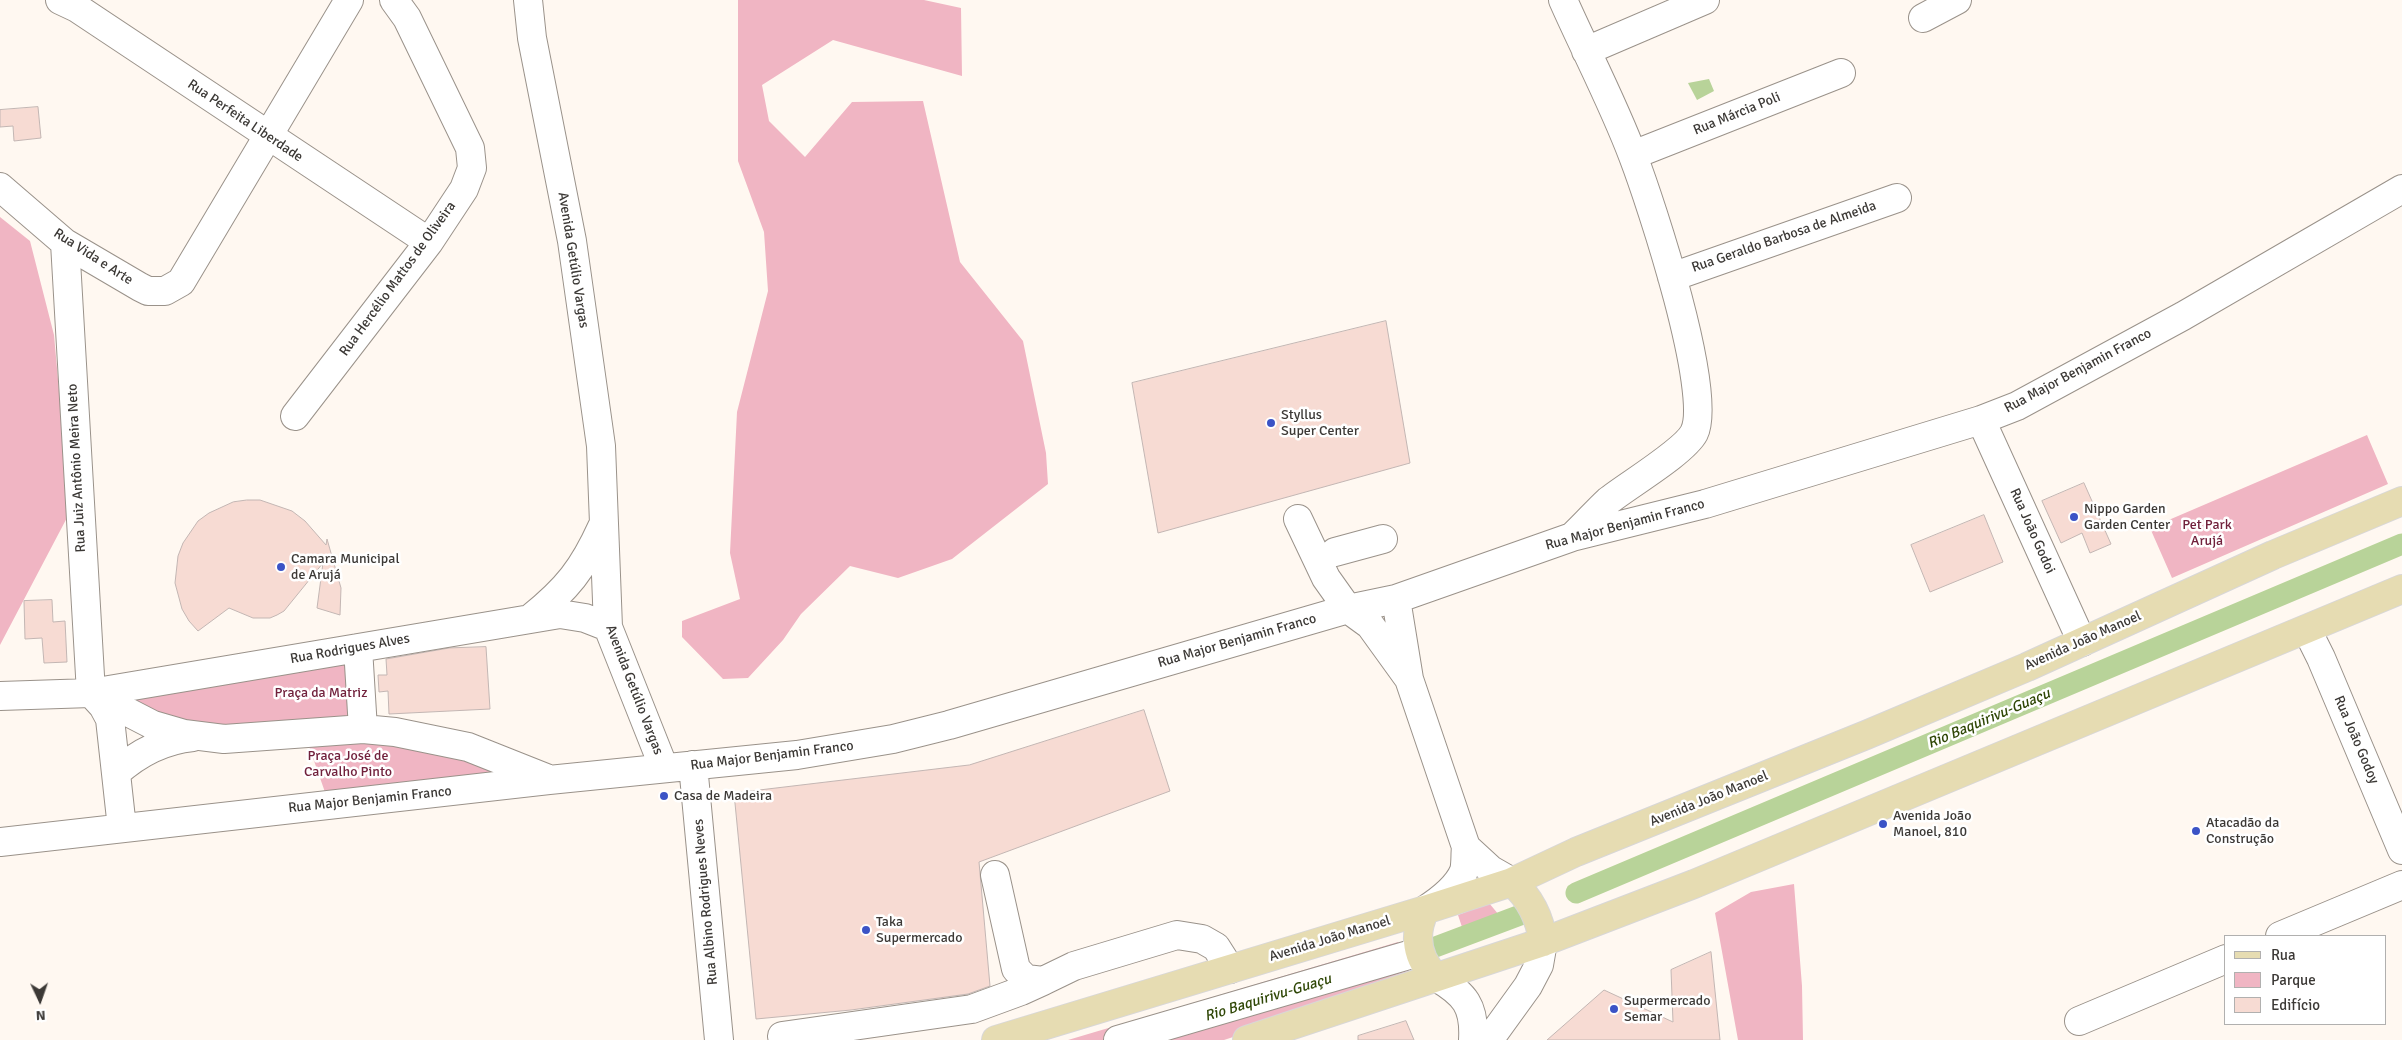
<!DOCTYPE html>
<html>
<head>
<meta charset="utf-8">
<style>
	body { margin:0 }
	#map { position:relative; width:2402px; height:1040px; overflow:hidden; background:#fff8f1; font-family:Signika,sans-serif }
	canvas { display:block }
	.legend { position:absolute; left:2224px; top:935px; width:162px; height:90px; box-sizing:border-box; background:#fff; border:1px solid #b1b0af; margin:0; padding:6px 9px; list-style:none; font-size:15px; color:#3c3936 }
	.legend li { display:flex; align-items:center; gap:10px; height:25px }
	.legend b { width:25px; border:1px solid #b1b0af }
	.north { position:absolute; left:15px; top:975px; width:50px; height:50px; -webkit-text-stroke:4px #fff; paint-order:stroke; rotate:177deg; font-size:14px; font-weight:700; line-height:20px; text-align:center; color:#3c3936 }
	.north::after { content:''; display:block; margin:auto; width:18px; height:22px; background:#3c3936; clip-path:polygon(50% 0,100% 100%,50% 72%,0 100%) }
</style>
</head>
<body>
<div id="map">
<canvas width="2402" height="1040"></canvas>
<ul class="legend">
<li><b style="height:6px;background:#e6dcb2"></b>Rua</li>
<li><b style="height:14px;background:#f0b5c3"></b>Parque</li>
<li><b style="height:14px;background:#f7dbd3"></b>Edifício</li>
</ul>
<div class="north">N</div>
</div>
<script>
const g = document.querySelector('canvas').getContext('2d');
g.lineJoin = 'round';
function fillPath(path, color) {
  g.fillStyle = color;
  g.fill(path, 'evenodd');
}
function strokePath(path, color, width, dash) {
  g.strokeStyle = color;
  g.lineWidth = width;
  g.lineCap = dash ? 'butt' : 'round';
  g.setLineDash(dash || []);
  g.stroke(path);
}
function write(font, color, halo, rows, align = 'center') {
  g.font = font + ' Signika,sans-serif';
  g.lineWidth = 5;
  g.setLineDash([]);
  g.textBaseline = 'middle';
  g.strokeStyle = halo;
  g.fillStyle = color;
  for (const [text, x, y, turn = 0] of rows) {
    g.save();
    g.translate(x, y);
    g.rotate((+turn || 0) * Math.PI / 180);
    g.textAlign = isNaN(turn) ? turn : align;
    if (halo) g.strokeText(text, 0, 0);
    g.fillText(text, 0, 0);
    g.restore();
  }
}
const green = new Path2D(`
	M738,0h186l37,8 1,68 -129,-36 -71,45 7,36 36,36 47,-55 71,-1 37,161 63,79 23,112 2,31 -96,75 -54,19 -48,-12 -49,48 -18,26 -35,38 -25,1 -41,-42v-16l58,-22 -10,-46 7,-141 31,-121 -4,-59 -26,-71z
	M0,217l30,24 24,94 16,177 -70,133z
	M2367,435l21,49 -216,94 -22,-50z
	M354,658l3,63 -135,10 -39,-5 -70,-30z
	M403,737l112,38 -189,20 -20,-57z
	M1794,884l8,102 1,54h-65l-23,-127 36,-21z
	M1489,903l10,12 -2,15 -31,9 -8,-24z
	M1398,942l12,18 -2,19 -184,61h-156z`);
const water = new Path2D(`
	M1709,79l5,12 -17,9 -9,-17z`);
const canal = new Path2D(`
	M1576,893l826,-349
	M1430,949l93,-35`);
const building = new Path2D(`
	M38,107l3,31 -27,3 -1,-15 -13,1v-17z
	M1386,321l24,142 -252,70 -26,-150z
	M2084,483l27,61 -21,9 -8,-20 -21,10 -19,-42z
	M247,500h13l32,11 13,10 21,24 1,-6 14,49 -1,27 -23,-7 6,-45 -39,48 -7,4 -7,3h-17l-24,-10 -31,23 -9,-10 -7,-12 -7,-26 3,-27 5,-13 15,-22 11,-8 24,-11z
	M1984,515l19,47 -73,30 -19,-47z
	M52,600l1,22 12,-1 2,41 -23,1 -2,-25 -17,1 -1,-38z
	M486,647l4,62 -101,5 -1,-23 -9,1 -1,-17h9l-1,-16 63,-11z
	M1144,710l26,81 -191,71 11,124 -22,8 -117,16 -95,9 -22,-226 235,-28z
	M1711,952l9,88h-173l57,-50 69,32 -2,-52z
	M1406,1021l8,19h-56v-4z`);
const minor = new Path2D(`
	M60,0l17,8 352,234
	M528,0l4,38 40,203 29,205 7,181 56,141
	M1563,0c23,52 50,103 70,156 18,47 81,238 61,277 -10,19 -66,52 -86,68 -12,11 -23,24 -35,35
	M1923,18l34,-18
	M1586,51l119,-51
	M1633,155l208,-82
	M0,187l65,56 75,44 8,4h17l16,-9 168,-282
	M65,243l26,450
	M1672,277l225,-79
	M295,416l134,-174 35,-53 8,-21 -2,-20 -63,-130 -13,-18
	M1981,420l101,222
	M1298,519l28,59 22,31 22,16 39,54 -13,-80
	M1335,552l48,-13
	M531,618c36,-29 52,-49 71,-91
	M2307,630l14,28 81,192
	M358,648l5,81
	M1409,679l57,168c-1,7 0,17 -2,24 -7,17 -25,30 -39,39
	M91,693l62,32 31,9 40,5 139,-10 32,3 73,15 78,31
	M92,694l11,12 7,13 12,109
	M0,696l91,-3 469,-79 25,4 23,9
	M693,765l26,275
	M116,773c22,-20 47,-33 77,-36
	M0,842l549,-62 248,-25 96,-16 56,-14 399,-116 48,-10 176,-62 133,-33 276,-84 36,-14 166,-90 219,-127
	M1466,847l25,23 21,12
	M995,875l21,94 10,10 17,2 31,-15 103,-31 25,4 14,8 14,22
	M2280,936l122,-51
	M1436,977c29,17 39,29 37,63
	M2079,1021l147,-62
	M782,1036l190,-27 49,-18 22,-10
	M1118,1040l301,-88
	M1489,1040l39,-54 11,-21 4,-23`);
const major = new Path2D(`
	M1512,882c18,16 28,35 31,60
	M1425,910c-12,25 -9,48 11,67
	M996,1040l429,-130 87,-28 64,-30 290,-117 161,-68 246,-112 129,-54
	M1247,1040l296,-98 151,-58 708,-295`);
const markers = [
	[1271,423,5,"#3b53c6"],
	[2074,517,5,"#3b53c6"],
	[281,567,5,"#3b53c6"],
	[664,796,5,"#3b53c6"],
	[1883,824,5,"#3b53c6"],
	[2196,831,5,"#3b53c6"],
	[866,930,5,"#3b53c6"],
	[1614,1009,5,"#3b53c6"]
];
const streetNames = [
	["Rua Márcia Poli",1737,114,-22],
	["Rua Perfeita Liberdade",245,121,34],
	["Rua Geraldo Barbosa de Almeida",1784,237,-19],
	["Rua Vida e Arte",93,257,33],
	["Avenida Getúlio Vargas",573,260,81],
	["Rua Hercélio Mattos de Oliveira",398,279,-54],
	["Rua Major Benjamin Franco",2078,371,-28],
	["Rua Juiz Antônio Meira Neto",77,468,-93],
	["Rua Major Benjamin Franco",1625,525,-15],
	["Rua João Godoi",2032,531,66],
	["Rua Major Benjamin Franco",1237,641,-16],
	["Avenida João Manoel",2083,641,-24],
	["Rua Rodrigues Alves",350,649,-10],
	["Avenida Getúlio Vargas",634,690,69],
	["Rua João Godoy",2356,740,67],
	["Rua Major Benjamin Franco",772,756,-7],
	["Avenida João Manoel",1709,799,-22],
	["Rua Major Benjamin Franco",370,800,-6],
	["Rua Albino Rodrigues Neves",706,902,-95],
	["Avenida João Manoel",1330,939,-17]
];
const poiNames = [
	["Styllus",1281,415],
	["Super Center",1281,431],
	["Nippo Garden",2084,509],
	["Garden Center",2084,525],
	["Camara Municipal",291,559],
	["de Arujá",291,575],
	["Casa de Madeira",674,796],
	["Avenida João",1893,816],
	["Manoel, 810",1893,832],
	["Atacadão da",2206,823],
	["Construção",2206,839],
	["Taka",876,922],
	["Supermercado",876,938],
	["Supermercado",1624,1001],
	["Semar",1624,1017]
];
const parkNames = [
	["Pet Park",2207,525],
	["Arujá",2207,541],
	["Praça da Matriz",321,693],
	["Praça José de",348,756],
	["Carvalho Pinto",348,772]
];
const waterNames = [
	["Rio Baquirivu-Guaçu",1989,719,-23],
	["Rio Baquirivu-Guaçu",1268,998,-17]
];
fillPath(green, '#f0b5c3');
fillPath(water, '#b8d399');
strokePath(canal, '#b8d399', 21);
fillPath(building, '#f7dbd3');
strokePath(building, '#c3b6b3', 1);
strokePath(minor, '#9a928a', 30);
strokePath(major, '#d8d7d7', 30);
strokePath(minor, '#fff', 28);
strokePath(major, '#e6dcb2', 28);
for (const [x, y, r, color] of markers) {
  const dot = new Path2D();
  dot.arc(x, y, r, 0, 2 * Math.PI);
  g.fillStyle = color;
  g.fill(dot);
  strokePath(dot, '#fff', 2);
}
write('14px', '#3c3936', '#fff', streetNames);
write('14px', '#3c3936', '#fff', poiNames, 'left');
write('14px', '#71213c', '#fff', parkNames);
write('italic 15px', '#2f4706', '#fff', waterNames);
</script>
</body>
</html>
